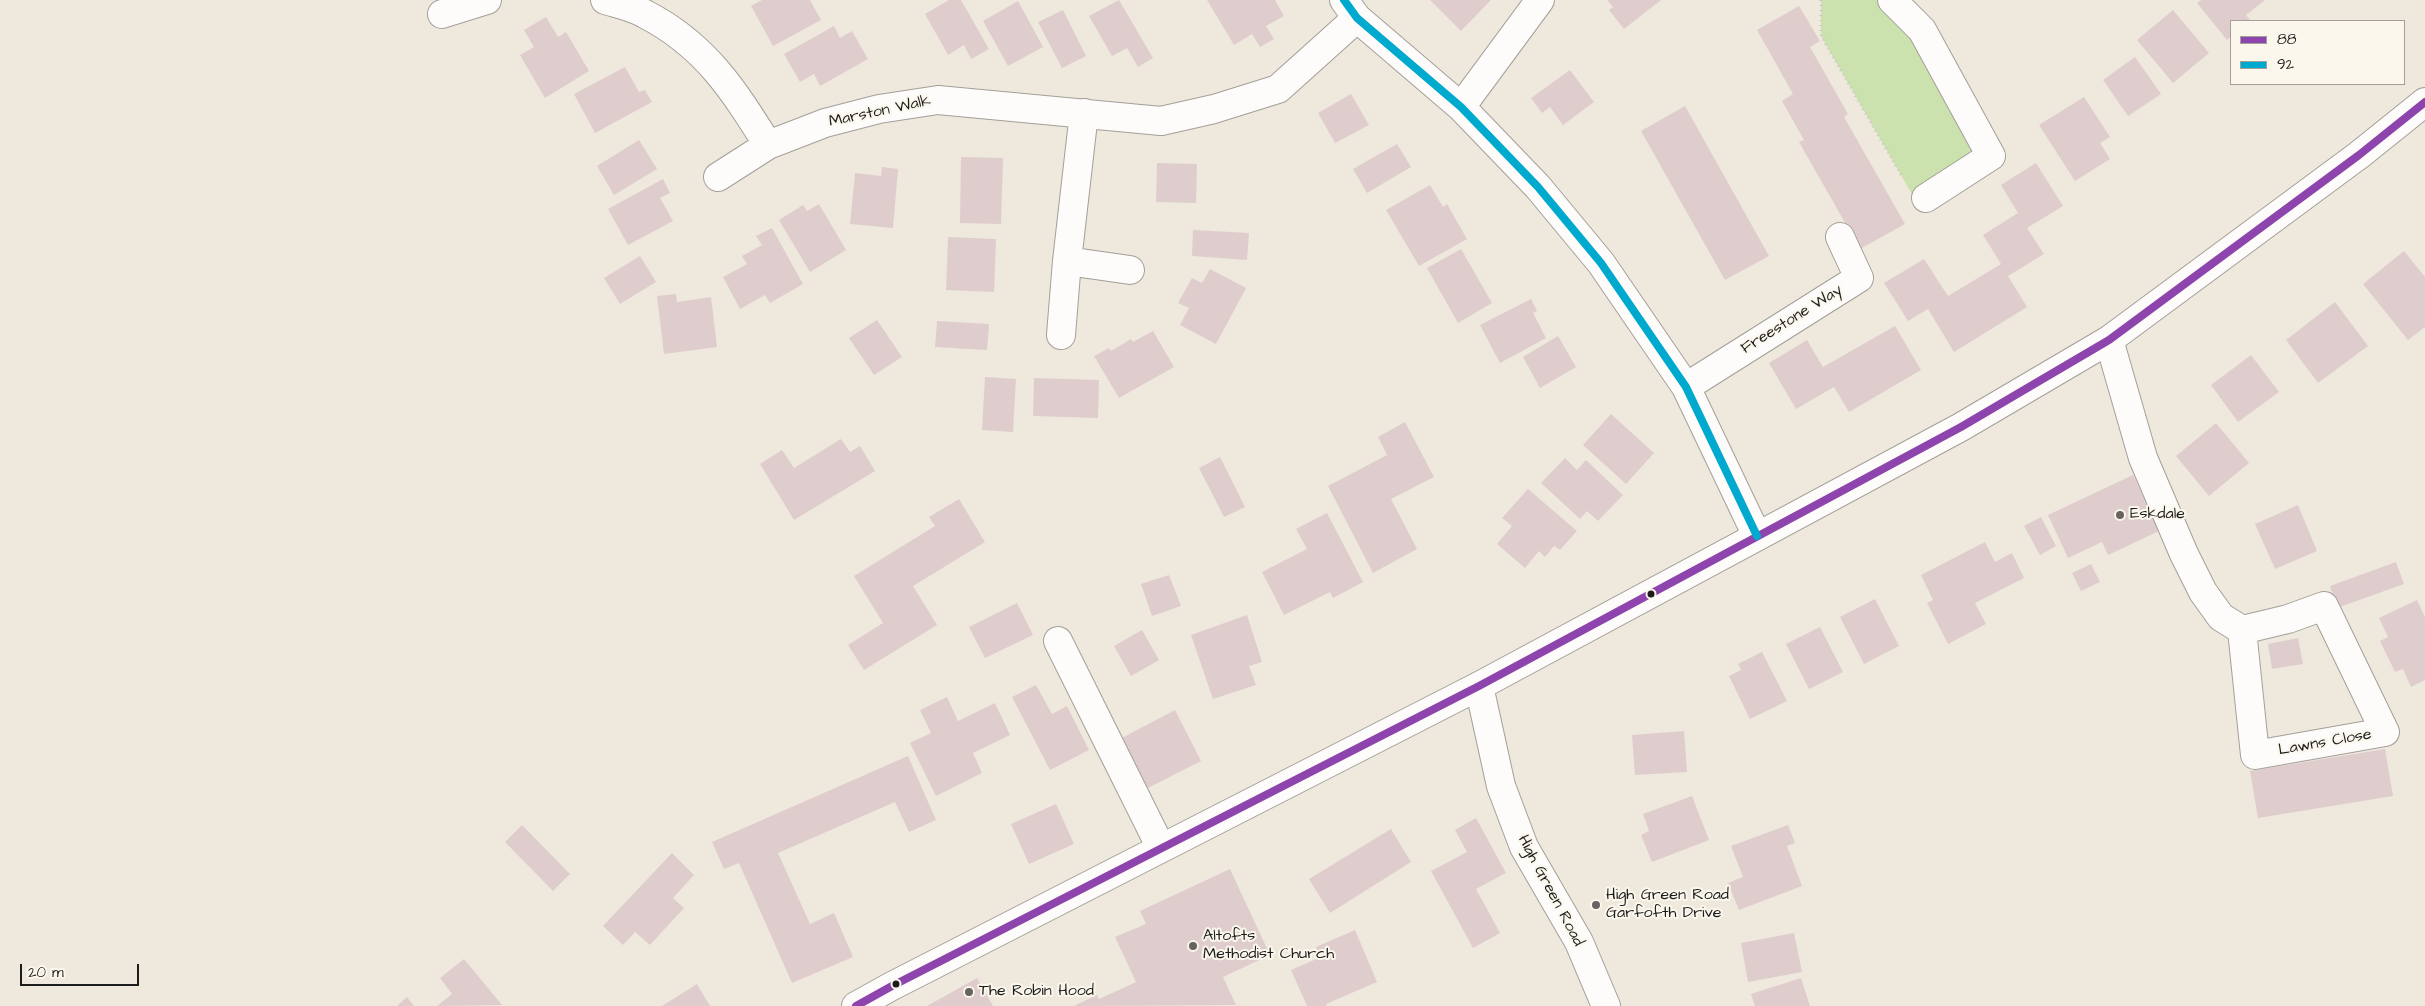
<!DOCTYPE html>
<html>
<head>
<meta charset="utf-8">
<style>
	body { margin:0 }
	#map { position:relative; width:2425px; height:1006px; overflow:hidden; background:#efe8dd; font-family:"Architects Daughter",sans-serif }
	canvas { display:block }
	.legend { position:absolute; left:2230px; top:20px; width:175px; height:65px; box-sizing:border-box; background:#fbf7ec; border:1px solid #a29f99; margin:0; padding:6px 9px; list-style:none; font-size:15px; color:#1c1c1c }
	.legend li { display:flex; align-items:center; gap:10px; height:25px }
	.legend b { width:25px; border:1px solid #a29f99 }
	.scale { position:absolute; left:20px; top:964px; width:119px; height:22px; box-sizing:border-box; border:2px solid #1c1c1c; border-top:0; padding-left:6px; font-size:15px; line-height:18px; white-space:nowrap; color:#1c1c1c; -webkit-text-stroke:4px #fbf7ec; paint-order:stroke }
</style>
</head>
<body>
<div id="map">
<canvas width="2425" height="1006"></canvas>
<ul class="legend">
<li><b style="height:6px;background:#8e44ad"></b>88</li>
<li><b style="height:6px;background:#00a9ce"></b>92</li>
</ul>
<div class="scale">20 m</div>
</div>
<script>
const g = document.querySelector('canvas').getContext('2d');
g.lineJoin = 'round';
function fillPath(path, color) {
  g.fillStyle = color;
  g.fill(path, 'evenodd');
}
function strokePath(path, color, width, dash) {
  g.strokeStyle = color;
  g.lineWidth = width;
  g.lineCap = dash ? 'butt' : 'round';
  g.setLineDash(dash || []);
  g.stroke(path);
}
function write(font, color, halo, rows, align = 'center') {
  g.font = font + ' "Architects Daughter",sans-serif';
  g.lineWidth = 4;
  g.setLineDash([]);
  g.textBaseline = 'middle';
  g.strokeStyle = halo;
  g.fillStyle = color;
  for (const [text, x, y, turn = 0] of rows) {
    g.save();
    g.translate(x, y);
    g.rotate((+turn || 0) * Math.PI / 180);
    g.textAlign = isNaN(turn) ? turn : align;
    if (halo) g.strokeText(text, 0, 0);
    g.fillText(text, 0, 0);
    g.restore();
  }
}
const green = new Path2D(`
	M1821,0h71l99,156 -74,47 -96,-167z`);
const building = new Path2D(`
	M762,0h48l11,20 -48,26 -22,-40z
	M949,0h12l28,49 -18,10 -7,-14 -16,10 -23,-41z
	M1119,0l34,58 -15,9 -11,-19 -15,8 -23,-40z
	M1207,0h68l9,16 -18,10 8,13 -14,8 -8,-13 -18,11z
	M1430,0h61l-30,31z
	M1607,0h54l-37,29 -15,-19 4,-3z
	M2201,0h64l-19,15 5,6h-20v16l-4,3 -30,-37z
	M1018,1l25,46 -35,19 -25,-45z
	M1799,6l21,35 -10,6 38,67 -4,3 61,107 -45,25 -61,-107 5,-2 -22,-39 11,-7 -36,-64z
	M1063,10l23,46 -24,12 -24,-46z
	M2173,10l36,43 -36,30 -36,-43z
	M546,17l12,20 8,-5 23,39 -44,27 -25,-43 14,-8 -10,-17z
	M834,26l6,12 12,-7 16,28 -48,27 -6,-12 -14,8 -16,-28z
	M2135,57l26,37 -33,22 -25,-36z
	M625,67l14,25 6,-2 7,12 -57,31 -21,-39z
	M1570,70l24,32 -31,23 -13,-18 -8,6 -11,-15z
	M1351,94l18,31 -34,18 -17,-30z
	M2084,97l26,40 -10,6 10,16 -35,22 -36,-56z
	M1685,106l84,150 -44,24 -84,-149z
	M639,140l18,29 -43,26 -17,-29z
	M1397,144l14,23 -44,26 -14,-24z
	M961,157l42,1 -2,66 -41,-1z
	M1157,163l40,1 -1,39 -40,-1z
	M2036,163l27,43 -36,22 17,26 -36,22 19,31 -73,45 -26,-43 -20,12 -24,-38 40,-24 24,37 53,-32 -18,-29 35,-22 -17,-28z
	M882,167l16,2 -5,59 -43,-4 5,-51 26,3z
	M663,179l7,14 -10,5 13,23 -45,24 -20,-36z
	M1430,185l13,22 4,-3 20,35 -48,27 -33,-56z
	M819,204l27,46 -36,22 -31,-52 24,-15 4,6z
	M772,228l31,56 -33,19 -5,-8 -25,14 -17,-32 24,-13 -5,-8 20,-11 -6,-9z
	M1193,230l56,3 -2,27 -55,-4z
	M948,237l48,2 -2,53 -48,-2z
	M1461,249l31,54 -34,20 -31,-55z
	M2404,251l21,26v50l-17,13 -45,-56z
	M640,256l16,26 -36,22 -16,-26z
	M1210,269l36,19 -30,56 -36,-19 9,-17 -11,-5 14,-25 10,5z
	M676,294l1,8 34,-5 6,50 -53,7 -7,-58z
	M1531,299l6,12 -4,2 13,25 -46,25 -20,-38z
	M2335,302l33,44 -50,37 -32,-43z
	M877,320l25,37 -28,18 -25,-37z
	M937,321l52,3 -2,26 -52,-3z
	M1895,326l26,44 -72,42 -15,-25 -38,22 -27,-46 38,-23 16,27z
	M1153,331l21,36 -55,31 -25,-42 15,-8 2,3 20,-12 2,3z
	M1558,336l18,31 -36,21 -17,-31z
	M2251,355l28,37 -41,30 -27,-37z
	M985,377l31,2 -3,53 -31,-2z
	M1034,378l65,2 -1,38 -65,-2z
	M1611,414l43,39 -28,31 -43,-39z
	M1405,422l29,55 -43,22 26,50 -44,24 -45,-87 59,-31 -9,-18z
	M2216,423l33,40 -40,33 -33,-40z
	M841,439l9,13 10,-6 15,25 -81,49 -34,-56 22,-14 12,18z
	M1220,457l25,50 -21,10 -25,-49z
	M1565,458l12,12 9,-10 37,35 -25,26 -11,-10 -7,8 -39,-36z
	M2133,475l26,56 -51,24 -6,-13 -34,16 -20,-43z
	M1528,489l49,42 -17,19 -6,-4 -9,11 -6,-6 -14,17 -28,-24 15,-18 -10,-8z
	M959,499l26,43 -72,44 24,39 -73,45 -16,-25 35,-22 -29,-47 81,-50 -6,-9z
	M2298,505l19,46 -42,18 -20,-45z
	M1327,513l36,69 -30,16 -3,-6 -46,23 -22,-43 45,-23 -11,-20z
	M2041,517l15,29 -16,9 -16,-29z
	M1985,542l10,20 17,-9 12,25 -49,25 11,21 -38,20 -21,-41 6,-3 -12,-25z
	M2396,562l8,22 -67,24 -7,-22z
	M2091,564l9,18 -19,9 -9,-18z
	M1169,575l12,31 -29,10 -11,-32z
	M1875,599l24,47 -35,18 -24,-47z
	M2417,600l8,17v63l-14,7 -8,-18 -8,3 -15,-31 8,-4 -9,-19z
	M1017,603l16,32 -48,23 -16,-31z
	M1247,615l15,47 -13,4 7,19 -43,14 -22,-64z
	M1820,627l23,45 -34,17 -23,-45z
	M1142,630l17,30 -28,16 -17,-30z
	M2298,638l5,26 -31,5 -4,-25z
	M1762,652l25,49 -37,18 -21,-43 12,-6 -3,-6z
	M1036,685l16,29 15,-8 22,44 -39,20 -38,-73z
	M947,697l11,24 37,-18 15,32 -37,18 9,20 -46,23 -26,-53 21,-10 -11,-23z
	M1175,710l26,51 -57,29 -26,-50z
	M1684,731l3,41 -52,3 -3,-40z
	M2385,749l8,47 -135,22 -8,-47z
	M908,756l28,64 -27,12 -14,-30 -117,51 32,71 24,-11 19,44 -61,26 -53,-120 -15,6 -12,-27z
	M1692,796l17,44 -57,22 -11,-27 8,-4 -6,-17z
	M1056,804l18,40 -45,20 -18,-40z
	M1476,818l30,55 -30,16 24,44 -27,15 -42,-77 36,-19 -12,-22z
	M522,825l48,49 -17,17 -48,-49z
	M1788,825l7,18 -8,3 15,40 -63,24 -11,-27 15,-6 -12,-31z
	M1391,829l20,33 -81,51 -21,-34z
	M672,853l22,22 -21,23 11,10 -34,37 -15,-13 -12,13 -20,-19z
	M1230,869l40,86 -47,22 13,28 -162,1 23,-11 2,4 37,-17 -21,-45 31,-13 -6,-13z
	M1355,930l22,52 -51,22 1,2h-20l-16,-36 30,-13 -5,-10z
	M1794,933l8,39 -54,10 -7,-39z
	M464,959l38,46 -65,1 15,-12 -12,-16z
	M977,978l16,28h-66z
	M1801,978l9,28h-55l-4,-12z
	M697,984l13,22h-48z
	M407,997l7,9h-17z`);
const path = new Path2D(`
	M1821,0v36l80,139`);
const minor = new Path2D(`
	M605,0c13,4 28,7 40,14 60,31 88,75 123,131
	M1344,0l13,18 104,89 77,80 63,76 85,124 71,149
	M1892,0l30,30 69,126 -65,42
	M442,14l45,-14
	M1461,107l79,-107
	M718,177l50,-32 57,-22 54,-14 59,-9 223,21 53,-12 64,-20 79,-71
	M1067,261l63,9
	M1061,335l6,-74 17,-148
	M2109,340l34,118 41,96 19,38 18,25 21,13 46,-11 36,-13 61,126 -130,23 -13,-125
	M1686,387l173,-109 -19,-41
	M1058,641l103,207
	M1479,686l22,100 23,61 55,95 27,64
	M856,1006l36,-20 587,-300 482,-259 148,-87 250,-185 66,-53`);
const bus1 = new Path2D(`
	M856,1006l36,-20 587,-300 482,-259 148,-87 250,-185 66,-53`);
const bus2 = new Path2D(`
	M1344,0l13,18 104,89 77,80 63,76 85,124 71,149`);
const markers = [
	[2120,515,5,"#666360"],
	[1651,594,4.5,"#1c1c1c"],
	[1596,905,5,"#666360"],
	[1193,946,5,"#666360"],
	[896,984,4.5,"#1c1c1c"],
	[969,992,5,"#666360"]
];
const streetNames = [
	["Marston Walk",880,112,-12],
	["Freestone Way",1792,320,-32],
	["Lawns Close",2325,743,-10],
	["High Green Road",1550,891,62]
];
const poiNames = [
	["Eskdale",2130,515],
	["High Green Road",1606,896],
	["Garfofth Drive",1606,914],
	["Altofts",1203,937],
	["Methodist Church",1203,955],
	["The Robin Hood",979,992]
];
fillPath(green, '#cbe1ae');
fillPath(building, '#dfcdce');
strokePath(minor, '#a39f99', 30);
strokePath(path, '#c8c7c4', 3, [1, 4]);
strokePath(minor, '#fdfcfa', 28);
strokePath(bus1, '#8e44ad', 8);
strokePath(bus2, '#00a9ce', 8);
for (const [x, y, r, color] of markers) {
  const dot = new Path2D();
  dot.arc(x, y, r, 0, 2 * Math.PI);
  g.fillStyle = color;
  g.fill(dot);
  strokePath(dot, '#fbf7ec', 2);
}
write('16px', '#1c1c1c', '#fbf7ec', streetNames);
write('16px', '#1c1c1c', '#fbf7ec', poiNames, 'left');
</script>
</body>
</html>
